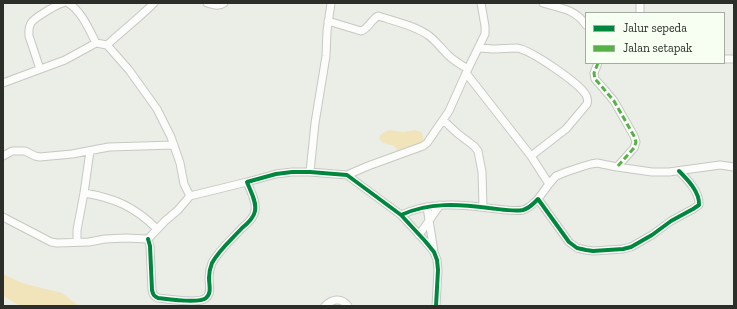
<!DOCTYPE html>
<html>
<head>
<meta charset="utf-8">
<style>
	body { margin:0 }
	#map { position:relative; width:737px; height:309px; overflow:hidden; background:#eaeee7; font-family:"Zilla Slab",serif }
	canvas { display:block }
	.frame { position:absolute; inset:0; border:4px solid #2b2e29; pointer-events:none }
	.legend { position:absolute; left:585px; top:12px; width:140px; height:52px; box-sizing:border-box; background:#f7fef2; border:1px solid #a5aba2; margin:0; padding:5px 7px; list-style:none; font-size:12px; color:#2b2e29 }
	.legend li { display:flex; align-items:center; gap:8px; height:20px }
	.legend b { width:20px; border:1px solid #a5aba2 }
</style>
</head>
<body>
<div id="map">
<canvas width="737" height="309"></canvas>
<div class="frame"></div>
<ul class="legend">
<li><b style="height:5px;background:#00873e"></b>Jalur sepeda</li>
<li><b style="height:5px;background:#56b246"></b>Jalan setapak</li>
</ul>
</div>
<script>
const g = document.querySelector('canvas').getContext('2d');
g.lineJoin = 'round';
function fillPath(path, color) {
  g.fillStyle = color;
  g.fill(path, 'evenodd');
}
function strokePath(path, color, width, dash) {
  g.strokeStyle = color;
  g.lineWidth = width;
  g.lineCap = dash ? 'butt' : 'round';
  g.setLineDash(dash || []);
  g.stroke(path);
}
const green = new Path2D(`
	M389,130l14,2 12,-2 6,2c3,5 3,8 0,12l-23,9c-1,-2 -1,-4 -3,-6 -3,-3 -8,-2 -11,-4 -10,-5 -1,-11 5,-13z
	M3,274l19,9 40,10 17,13h-59l-17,-10z`);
const street = new Path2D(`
	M68,3c13,7 22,28 28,40
	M207,3c7,2 11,4 17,0
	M543,3c18,6 31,5 43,22
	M640,3v10
	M328,21l33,10c7,-2 10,-11 17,-15 16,5 35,9 50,19 7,5 13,13 20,20 6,6 13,10 20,14
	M107,45c15,-14 32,-27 47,-42
	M479,48l14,1 24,-1c14,2 62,35 69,47 2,4 2,6 1,9l-21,25 -35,27
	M724,59h10
	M598,63l-4,10 1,6 8,9 11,13 20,35 2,6 -2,6 -17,19
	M40,69l-11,-33c0,-5 -1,-8 2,-13 3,-5 25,-18 32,-20
	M466,73l19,-39v-8l-4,-23
	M3,83l62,-23 31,-17 11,2 22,25 28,39 14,28 9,26 4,21 6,12 57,-14
	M443,120l14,13 17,13 4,5 4,21 1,35
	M3,156l9,-5h13l10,5 5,1 32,-3 37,-7 65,-2
	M310,172l5,-49 11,-67 1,-25 4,-28
	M347,175l21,-9 55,-20 4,-3 22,-32 17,-38 65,83 18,28
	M84,193c31,5 51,14 73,36
	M538,199l11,-15 7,-8 10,-4 18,-6 7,-2 6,-1 20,4 35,5h17l51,-7 14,2
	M427,207l7,45
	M401,215c28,-13 58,-11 88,-7 11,1 24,4 34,2 7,-2 11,-7 15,-11l31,43 8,6 9,2 7,1 30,-2 8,-2 21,-12 19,-14 22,-12 6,-4c1,-13 -12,-26 -20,-34
	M3,217l48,25 6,1 32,-1 16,-3 21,-1 22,1
	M419,235l21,-30
	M148,239l2,7 2,44c1,5 2,6 6,8 9,1 41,6 48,0 6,-5 3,-13 3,-20 0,-5 1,-10 3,-15 7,-13 20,-24 30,-35 5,-4 12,-10 13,-17 2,-9 -5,-21 -8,-29l29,-8 16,-2h18l37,3 54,40 24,26 9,11 3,8 1,10 -2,36
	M148,239l17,-18 13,-11 12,-14
	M77,242v-12l7,-37 6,-42
	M325,306c7,-7 16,-9 23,0`);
const quiet = new Path2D(`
	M598,63l-4,10 1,6 8,9 11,13 20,35 2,6 -2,6 -17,19`);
const cycleway = new Path2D(`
	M401,215c28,-13 58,-11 88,-7 11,1 24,4 34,2 7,-2 11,-7 15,-11l31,43 8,6 9,2 7,1 30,-2 8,-2 21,-12 19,-14 22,-12 6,-4c1,-13 -12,-26 -20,-34
	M148,239l2,7 2,44c1,5 2,6 6,8 9,1 41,6 48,0 6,-5 3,-13 3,-20 0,-5 1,-10 3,-15 7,-13 20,-24 30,-35 5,-4 12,-10 13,-17 2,-9 -5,-21 -8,-29l29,-8 16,-2h18l37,3 54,40 24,26 9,11 3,8 1,10 -2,36`);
fillPath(green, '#f1e4bb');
strokePath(street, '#c6c9c3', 9);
strokePath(street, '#fcfcfb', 7);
strokePath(quiet, '#56b246', 3, [6, 3]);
strokePath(cycleway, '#00873e', 4);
</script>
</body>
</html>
